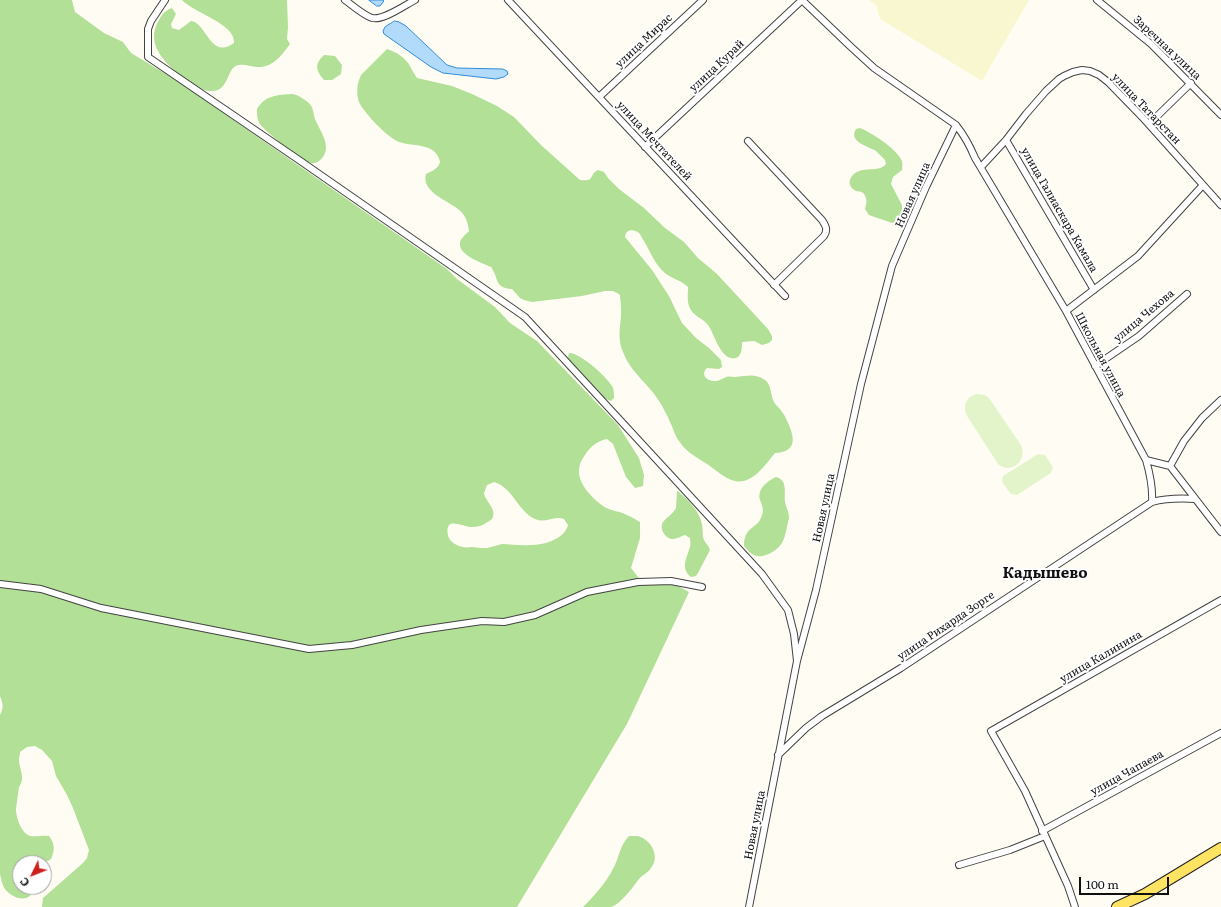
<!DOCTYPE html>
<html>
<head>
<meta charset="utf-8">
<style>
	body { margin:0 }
	#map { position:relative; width:1221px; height:907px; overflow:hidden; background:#fffdf3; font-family:Literata,serif }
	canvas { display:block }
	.north { position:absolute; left:12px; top:855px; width:40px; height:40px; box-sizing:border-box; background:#fff; border:1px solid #9f9f9f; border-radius:50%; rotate:227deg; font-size:11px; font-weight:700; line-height:16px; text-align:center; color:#101010 }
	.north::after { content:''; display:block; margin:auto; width:14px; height:18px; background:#cd1f1b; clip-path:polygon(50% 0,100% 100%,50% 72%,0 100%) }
	.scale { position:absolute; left:1079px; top:877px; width:90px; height:18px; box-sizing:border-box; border:2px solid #101010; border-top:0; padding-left:5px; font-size:12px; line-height:14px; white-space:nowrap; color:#101010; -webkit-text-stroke:3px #fff; paint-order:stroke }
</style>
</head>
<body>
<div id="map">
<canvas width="1221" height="907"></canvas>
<div class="north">С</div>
<div class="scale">100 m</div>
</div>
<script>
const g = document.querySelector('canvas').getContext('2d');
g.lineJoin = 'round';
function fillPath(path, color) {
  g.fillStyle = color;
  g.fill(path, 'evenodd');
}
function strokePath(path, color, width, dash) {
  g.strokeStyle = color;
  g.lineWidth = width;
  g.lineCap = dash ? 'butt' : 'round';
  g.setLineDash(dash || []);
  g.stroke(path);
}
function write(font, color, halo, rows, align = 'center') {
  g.font = font + ' Literata,serif';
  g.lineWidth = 4;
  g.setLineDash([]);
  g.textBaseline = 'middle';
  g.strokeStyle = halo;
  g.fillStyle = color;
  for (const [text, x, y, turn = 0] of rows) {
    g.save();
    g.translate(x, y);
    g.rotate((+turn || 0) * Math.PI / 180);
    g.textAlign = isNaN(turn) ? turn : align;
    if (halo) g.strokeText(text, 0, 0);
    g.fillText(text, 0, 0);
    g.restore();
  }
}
const farmland = new Path2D(`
	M869,0h160l-47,81 -102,-62 -4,-14z`);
const forest = new Path2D(`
	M0,0h72l3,12 29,21 19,9 8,11 60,36 41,30 215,150 10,10 38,28 15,16 27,18 81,84 21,33 5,17 -1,11 -8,2 -9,-11 -13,-33 -6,-5c-11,2 -18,9 -24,19 -12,18 5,37 20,48 7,5 17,5 24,9 5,2 9,5 13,7v16l-9,30 11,14 10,3h24l13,7 -62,132 -110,183h-475l1,-9 40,-35 4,-5 2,-8 -16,-42 -6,-13 -11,-19 -4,-15 -10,-11 -7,-4 -8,1 -7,5c0,3 -1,5 -1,7 0,10 7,19 0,28 -1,7 -2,14 -3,22 0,8 5,24 14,27 7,1 13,-1 19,0 6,8 6,14 2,23l-3,2 -8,-1 -5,3h-15v24h13c-1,3 -1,6 -3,9 -8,6 -20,0 -25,-7 -3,-4 -4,-11 -5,-15v-159c4,-8 3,-11 0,-19zM494,482c18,5 23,27 39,36 13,7 19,-3 31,1l4,6c-4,15 -25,20 -38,20 -9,1 -19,-1 -28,-1 -5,1 -10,3 -15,4 -5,0 -9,0 -15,-1 -3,0 -6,1 -9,0 -6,-1 -14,-5 -15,-12 -4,-20 15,-8 24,-8 4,0 10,-1 14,-4 2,-1 6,-3 7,-6 3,-9 -8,-16 -9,-24l3,-8z
	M182,0h105l1,27 -1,12 3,5c-8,11 -17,24 -33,23 -6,0 -12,-3 -18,-2 -13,1 -9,28 -29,26 -8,0 -15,-6 -22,-10 -19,-14 -45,-35 -29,-61 3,-6 7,-10 13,-12l4,6 -5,10 1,4 7,2 12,-9c16,2 19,39 43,22 2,-19 -40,-30 -52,-43z
	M387,49c9,3 18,8 23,17 2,4 4,8 7,12l35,8 20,8 25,12 17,11 27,28 39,35c16,2 8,-5 18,-10l6,2 4,6 11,11 25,19 21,20 19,14 14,16 19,16 51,55 4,7v4l-3,3 -7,2 -8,-4 -12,1c0,5 0,14 -6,16 -15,4 -22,-25 -28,-33 -5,-7 -16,-9 -19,-19 -2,-6 -1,-13 -1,-19 -7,-7 -16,-8 -23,-14 -10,-8 -15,-22 -21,-32 -2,-2 -3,-6 -5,-8 -6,-4 -13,-4 -14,4l27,33 17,26 13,27 14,15 13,10 12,12 1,7 -3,2 -12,-1c-7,7 0,13 8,13 4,0 7,-2 11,-4 3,-1 6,0 9,0 12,-1 20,-4 30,3 7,5 5,15 9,22 2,4 6,6 8,10 3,3 4,7 6,11 7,15 9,29 -13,30 -9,11 -23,32 -40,28 -10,-2 -19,-11 -28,-17 -11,-7 -21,-12 -28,-23 -4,-5 -6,-13 -9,-19 -3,-7 -7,-15 -11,-21 -11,-18 -28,-28 -36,-49 -7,-18 -1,-27 -2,-45 0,-4 -1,-8 -1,-12l-3,-2 -4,-2h-8l-23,5 -50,6 -8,-2 -4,-2 -8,-9c-18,-1 -13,-11 -21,-22 -9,-4 -33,-12 -31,-24 0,-4 6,-9 9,-12 -1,-9 -4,-17 -11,-22 -11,-9 -37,-17 -32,-35 6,-3 12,-5 14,-12 -4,-20 -27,-15 -41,-20 -11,-4 -35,-29 -40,-40 -3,-8 -2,-19 2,-27z
	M324,55l11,1 7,9 -1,9 -9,6h-8c-8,-9 -10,-16 0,-25z
	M292,94c7,1 16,7 20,13 1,4 2,8 3,12 4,10 11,18 11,29 0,7 -7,17 -15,15 -9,-3 -46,-31 -51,-39 -3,-4 -3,-10 -3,-15 8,-14 21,-14 35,-15z
	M860,128c12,5 36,20 42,33 1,3 0,6 0,9l-9,7 -2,7 11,21v13l-2,3 -8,2 -23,-8 -4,-6c1,-4 3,-10 -1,-15 -2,-3 -5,-2 -8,-3 -10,-5 -7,-15 1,-19 9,-5 23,0 29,-8l-1,-4c-3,-3 -6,-6 -9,-9 -8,-5 -28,-9 -20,-22z
	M569,353c10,-1 40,25 44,35 1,3 1,6 1,10l-3,3c-12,-3 -32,-31 -41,-40l-2,-4z
	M776,477c12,3 8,16 9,25 1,5 4,10 4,16 -2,7 -3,18 -7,25 -4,7 -17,15 -25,13 -6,-1 -9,-6 -13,-10 0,-21 14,-16 18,-31 2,-5 0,-10 -2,-15 -3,-11 7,-19 16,-23z
	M677,491h1c10,9 21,19 24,33 1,5 0,11 2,16 2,4 5,6 6,10l-12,23 -2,3 -5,1c-11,-8 -4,-20 -1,-30 1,-3 0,-6 0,-9l-5,-3c-4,1 -8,4 -12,4 -8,0 -14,-11 -10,-17 4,-5 10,-8 13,-14z
	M629,836c3,0 7,0 9,0 14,4 22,21 13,32 -3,5 -9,7 -12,11 -6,8 -19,26 -28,28 -9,0 -20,0 -28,0 12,-12 23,-24 31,-40 6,-12 5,-20 15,-31z`);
const pitch = new Path2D(`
	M976,394l9,1 4,3 32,47c7,16 -10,30 -23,19l-31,-48c-5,-10 -1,-19 9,-22z
	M1038,454l7,1 8,12 -2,6 -34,22 -6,-1 -9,-12 1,-6z`);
const water = new Path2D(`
	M369,0h14l1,1 -4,5h-3z
	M395,21l4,1 7,4 41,39 10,3 46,1 4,2 1,3 -4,3 -8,2 -53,-6 -12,-6 -47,-33 -1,-3 2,-4z`);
const street = new Path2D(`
	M165,0l-14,21 -3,8v28l151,103 226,157 237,257 26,36 6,24 3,27
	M345,0c7,5 18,15 27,18 11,3 33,-13 43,-18
	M508,0l277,296
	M1097,0l54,44 70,71
	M599,97l104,-97
	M1149,124l42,-41
	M1006,140l88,150
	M748,141l74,79c4,6 6,10 2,16l-50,49
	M645,147l157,-147 48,46 24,22 82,57c8,10 14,21 19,33l91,153 80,149 24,6 51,66
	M981,167l25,-27 20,-26 20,-23 13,-12 5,-3 9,-4 9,-2 8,1 9,4 9,7 36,37 77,86
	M1066,311l72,-55 65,-71
	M1095,366l44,-30 48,-42
	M1146,460c4,14 7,27 6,42
	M1170,466l14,-25 18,-23 19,-18
	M0,584l41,5 60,19 208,41 43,-4 69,-15 61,-9 22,1 31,-7 52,-23 51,-10 33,-1 31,6
	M778,755l28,-27 16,-12 79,-48 251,-166c15,-4 27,-4 43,-3
	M1042,831l179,-98
	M959,865l51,-15 35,-14
	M749,907l48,-246 19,-71 45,-206 31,-118 34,-79 30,-62
	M1075,907l-7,-21 -43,-95 -34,-60 230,-131`);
const primary = new Path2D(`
	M1117,907l28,-13 76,-46`);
const streetNames = [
	["улица Мирас",644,41,-43],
	["Заречная улица",1167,48,43],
	["улица Курай",717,66,-43],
	["улица Татарстан",1146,109,46],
	["улица Мечтателей",654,141,47],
	["Новая улица",913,195,-66],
	["улица Галиаскара Камала",1059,210,60],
	["улица Чехова",1144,316,-40],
	["Школьная улица",1100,355,62],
	["Новая улица",824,508,-78],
	["улица Рихарда Зорге",946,626,-34],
	["улица Калинина",1101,657,-30],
	["улица Чапаева",1127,773,-29],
	["Новая улица",755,825,-79]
];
const districtNames = [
	["Кадышево",1045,574]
];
fillPath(farmland, '#f8f7d0');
fillPath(forest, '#b2e096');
fillPath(pitch, '#e3f4cb');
fillPath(water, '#b2dbfb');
strokePath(water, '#338bd9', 1);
strokePath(street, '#434343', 8);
strokePath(primary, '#212121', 12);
strokePath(street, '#fff', 6);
strokePath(primary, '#ffe463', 10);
write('11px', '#101010', '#fff', streetNames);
write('bold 15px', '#101010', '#fff', districtNames);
</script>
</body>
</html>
